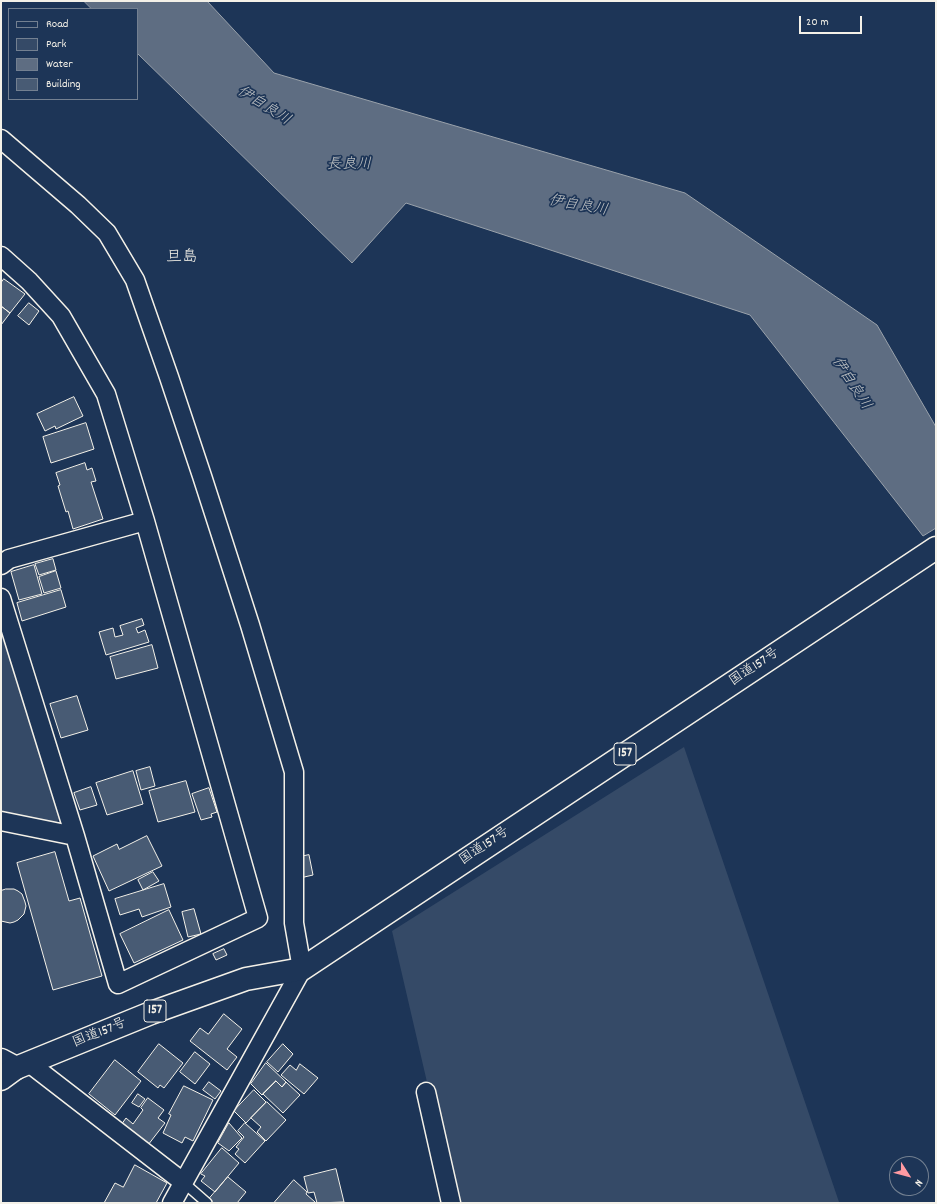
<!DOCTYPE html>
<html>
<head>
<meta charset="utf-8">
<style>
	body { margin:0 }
	#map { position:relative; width:937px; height:1204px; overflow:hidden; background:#1d3557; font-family:Dekko,sans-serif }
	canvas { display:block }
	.frame { position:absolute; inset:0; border:2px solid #f4f1e8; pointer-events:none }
	.legend { position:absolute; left:8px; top:8px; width:130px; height:92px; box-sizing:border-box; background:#1d3557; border:1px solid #738091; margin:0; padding:5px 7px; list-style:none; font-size:12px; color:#f4f1e8 }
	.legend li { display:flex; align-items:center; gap:8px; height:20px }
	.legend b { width:20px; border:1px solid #738091 }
	.north { position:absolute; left:889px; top:1156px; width:40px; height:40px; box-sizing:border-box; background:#1d3557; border:1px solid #738091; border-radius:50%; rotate:126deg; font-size:11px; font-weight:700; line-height:16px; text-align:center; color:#f4f1e8 }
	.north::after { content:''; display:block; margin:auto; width:14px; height:18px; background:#ff9aa2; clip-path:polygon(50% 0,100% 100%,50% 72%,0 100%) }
	.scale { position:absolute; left:799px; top:16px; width:63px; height:18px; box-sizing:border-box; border:2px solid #f4f1e8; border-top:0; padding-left:5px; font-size:12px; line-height:14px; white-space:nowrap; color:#f4f1e8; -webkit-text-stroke:3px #1d3557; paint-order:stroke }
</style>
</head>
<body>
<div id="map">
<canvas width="937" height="1204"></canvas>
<div class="frame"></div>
<ul class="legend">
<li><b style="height:5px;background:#1d3557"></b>Road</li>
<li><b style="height:11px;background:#354a67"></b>Park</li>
<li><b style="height:11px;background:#5e6d82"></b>Water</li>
<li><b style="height:11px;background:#485b74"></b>Building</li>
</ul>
<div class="north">N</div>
<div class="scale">20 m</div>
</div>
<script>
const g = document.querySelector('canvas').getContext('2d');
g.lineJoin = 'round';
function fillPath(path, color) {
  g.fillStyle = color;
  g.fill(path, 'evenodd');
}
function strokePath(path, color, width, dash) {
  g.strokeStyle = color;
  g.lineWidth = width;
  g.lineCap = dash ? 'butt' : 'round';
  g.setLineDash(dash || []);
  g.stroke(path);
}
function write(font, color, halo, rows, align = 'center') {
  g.font = font + ' Dekko,"Klee One",sans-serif';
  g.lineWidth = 3.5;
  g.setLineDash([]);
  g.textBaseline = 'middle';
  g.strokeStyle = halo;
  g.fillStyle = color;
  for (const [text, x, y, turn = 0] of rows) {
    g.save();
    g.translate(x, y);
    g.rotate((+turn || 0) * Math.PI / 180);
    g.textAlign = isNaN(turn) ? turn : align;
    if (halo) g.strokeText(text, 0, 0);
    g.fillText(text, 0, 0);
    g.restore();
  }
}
const green = new Path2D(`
	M1,625l58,194 -6,7 -52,-13z
	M684,747l155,455 -384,1 -63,-272z`);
const water = new Path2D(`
	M84,1h123l67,72 411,120 192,132 59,102v101l-13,8 -173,-221 -344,-112 -54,60 -215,-210v-44h-45z`);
const building = new Path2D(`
	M4,279l21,15 -15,19 -9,-7v-23z
	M29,303l10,8 -10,14 -11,-9z
	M1,306l9,7 -9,12z
	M74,397l9,19 -27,13 -1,-3 -10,5 -8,-17z
	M86,423l8,26 -43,14 -8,-26z
	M85,463l2,7 5,-2 4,13 -5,1 12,37 -30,10 -5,-18 -2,1 -8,-26 2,-1 -4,-12z
	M53,559l3,11 -17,5 -4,-11z
	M34,565l8,29 -23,6 -8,-28z
	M56,571l5,17 -17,5 -5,-16z
	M61,590l5,17 -44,14 -5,-18z
	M142,619l2,6 -8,3 2,5 7,-3 4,12 -43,13 -7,-23 14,-4 2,9 8,-2 -3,-9z
	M152,645l6,23 -42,11 -6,-22z
	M77,696l11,34 -27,8 -11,-34z
	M150,767l5,19 -14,4 -5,-19z
	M133,771l10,33 -36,11 -11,-32z
	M186,781l9,31 -37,10 -9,-31z
	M91,787l6,18 -17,5 -6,-17z
	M209,788l8,24 -6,2 1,3 -11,3 -9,-26z
	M147,836l15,30 -53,25 -16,-35 24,-12 2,5z
	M55,852l14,49 11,-3 22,78 -49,14 -36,-127z
	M309,855l4,20 -13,3 -5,-20z
	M153,872l6,9 -16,9 -5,-10z
	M164,884l7,23 -29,10 -3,-8 -19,6 -5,-16z
	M6,889h8l4,2 4,3 3,8 1,4 -2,8 -6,6 -4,2 -4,1 -9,-2v-30z
	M194,909l7,25 -13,3 -6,-25z
	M169,910l14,30 -49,23 -14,-29z
	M224,949l3,6 -11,5 -3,-6z
	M224,1014l18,15 -15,20 10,8 -10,13 -37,-29 10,-13 8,6z
	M159,1044l24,19 -19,25 -4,-3 -2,3 -20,-16z
	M283,1044l10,10 -15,18 -11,-10z
	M195,1052l15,12 -15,20 -15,-12z
	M115,1060l26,21 -26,34 -26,-21z
	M266,1063l20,19 -4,5 -6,-6 -14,14 -11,-11z
	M300,1064l18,14 -14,16 -23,-19 9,-10 6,5z
	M276,1081l6,6 4,-5 14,13 -17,18 -20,-19z
	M209,1082l12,9 -6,8 -12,-9z
	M184,1086l29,14 -20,41 -8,-4 -3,6 -19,-10 8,-18 -2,-1z
	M254,1090l12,12 -20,21 -12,-12z
	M138,1094l7,5 -6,8 -7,-4z
	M148,1098l16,12 -6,8 7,5 -17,22 -27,-20 5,-7 7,6 10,-14 -2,-2z
	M267,1102l19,18 -20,21 -9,-9 4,-5 -10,-9z
	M229,1123l13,15 -13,13 -11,-8z
	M245,1123l20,18 -20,22 -10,-9 4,-5 -3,-2 8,-10 -6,-6z
	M222,1148l17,15 -24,29 -14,-11 4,-5 -4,-2z
	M135,1165l32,18 -11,20h-52l11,-20 8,4z
	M336,1169l8,33 -27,1 -3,-11 -6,1 -4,-16z
	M228,1177l18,15 -9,11h-24l-4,-4z
	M294,1180l13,12 -1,2 9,8 -1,1h-40z`);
const service = new Path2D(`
	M183,1182l24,21`);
const minor = new Path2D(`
	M1,139l77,66 29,28 28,47 34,97 33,99 48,149 44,147v151l8,46 -130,234
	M1,256l28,25 32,35 45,78 39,127 113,397 -140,66 -43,-148 -74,-238
	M1,565l8,-6 136,-38
	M1,821l74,15
	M29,1063l154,119
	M426,1092l25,111`);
const tertiary = new Path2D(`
	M1,1060l15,8`);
const trunk = new Path2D(`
	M1,1079l15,-11 135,-55 95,-34 56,-10 634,-421`);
const shields = [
	[625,754,22],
	[155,1011,22]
];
const shieldNames = [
	["157",625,754],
	["157",155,1011]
];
const streetNames = [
	["国道157号",755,668,-34],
	["国道157号",485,847,-34],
	["国道157号",100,1034,-22]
];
const waterNames = [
	["伊自良川",263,107,32],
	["長良川",349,166],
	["伊自良川",578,207,10],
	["伊自良川",850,384,57]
];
const quarterNames = [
	["旦島",182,259]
];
fillPath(green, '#354a67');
fillPath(water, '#5e6d82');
strokePath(water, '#9aa2ab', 1);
fillPath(building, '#485b74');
strokePath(building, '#f4f1e8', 1);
strokePath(service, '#f4f1e8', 12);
strokePath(minor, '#f4f1e8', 21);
strokePath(tertiary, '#f4f1e8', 25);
strokePath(trunk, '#f4f1e8', 25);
strokePath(service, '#1d3557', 9);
strokePath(minor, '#1d3557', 18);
strokePath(tertiary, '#1d3557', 22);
strokePath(trunk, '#1d3557', 22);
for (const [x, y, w] of shields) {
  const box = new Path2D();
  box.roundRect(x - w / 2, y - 11, w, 22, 3);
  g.fillStyle = '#1d3557';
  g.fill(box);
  strokePath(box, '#f4f1e8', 1);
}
write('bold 13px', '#f4f1e8', null, shieldNames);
write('14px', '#f4f1e8', '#1d3557', streetNames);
write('italic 15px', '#c0c3c4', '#1d3557', waterNames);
write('16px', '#f4f1e8', '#1d3557', quarterNames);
</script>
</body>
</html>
